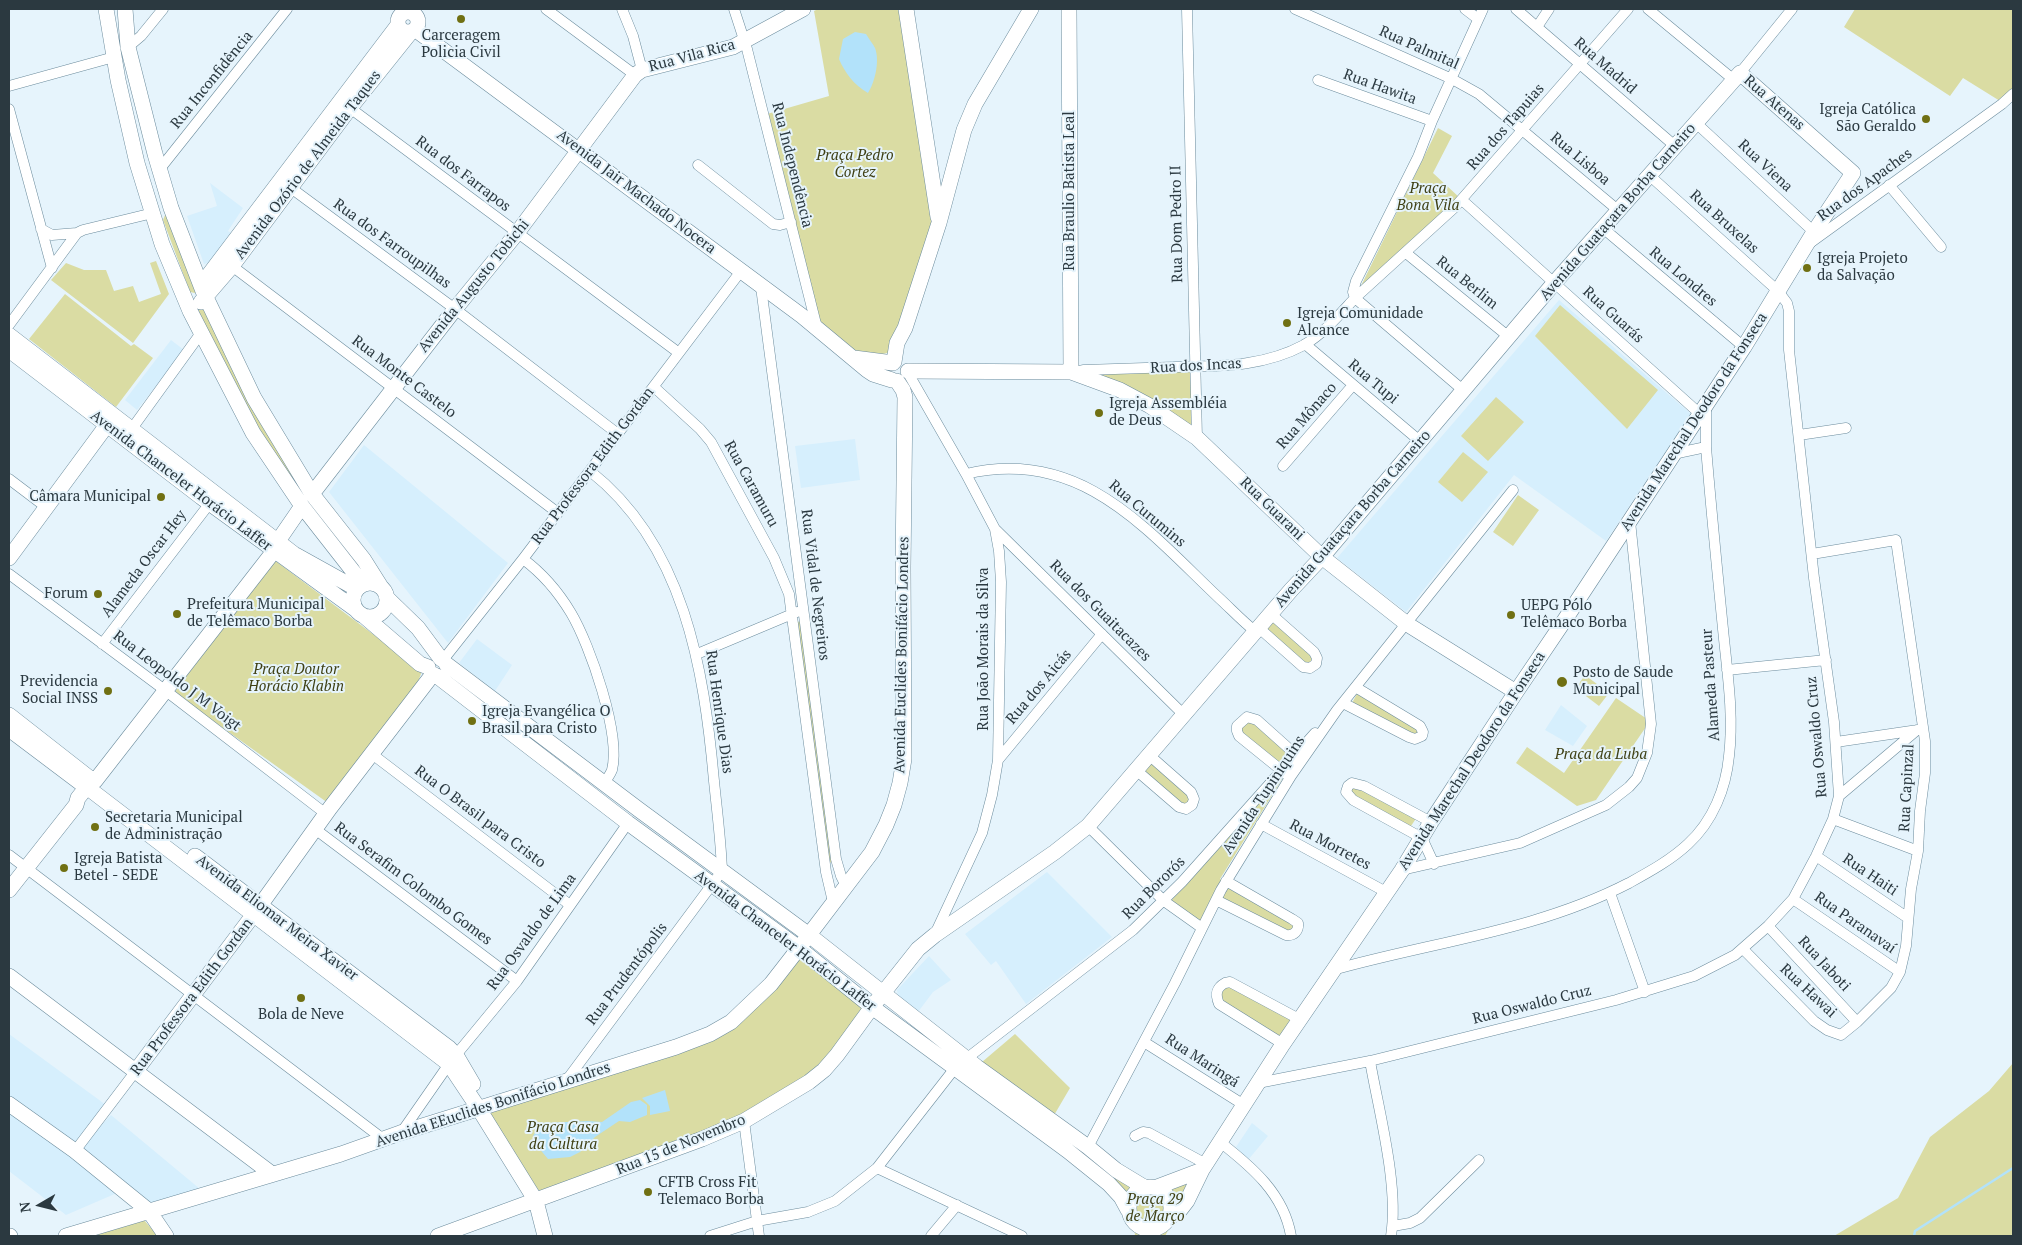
<!DOCTYPE html>
<html>
<head>
<meta charset="utf-8">
<style>
	body { margin:0 }
	#map { position:relative; width:2022px; height:1245px; overflow:hidden; background:#e6f4fc; font-family:"PT Serif",serif }
	canvas { display:block }
	.frame { position:absolute; inset:0; border:10px solid #2b3940; pointer-events:none }
	.north { position:absolute; left:15px; top:1180px; width:50px; height:50px; -webkit-text-stroke:4px #e6f4fc; paint-order:stroke; rotate:262deg; font-size:14px; font-weight:700; line-height:20px; text-align:center; color:#2b3940 }
	.north::after { content:''; display:block; margin:auto; width:18px; height:22px; background:#2b3940; clip-path:polygon(50% 0,100% 100%,50% 72%,0 100%) }
</style>
</head>
<body>
<div id="map">
<canvas width="2022" height="1245"></canvas>
<div class="frame"></div>
<div class="north">N</div>
</div>
<script>
const g = document.querySelector('canvas').getContext('2d');
g.lineJoin = 'round';
function fillPath(path, color) {
  g.fillStyle = color;
  g.fill(path, 'evenodd');
}
function strokePath(path, color, width, dash) {
  g.strokeStyle = color;
  g.lineWidth = width;
  g.lineCap = dash ? 'butt' : 'round';
  g.setLineDash(dash || []);
  g.stroke(path);
}
function write(font, color, halo, rows, align = 'center') {
  g.font = font + ' "PT Serif",serif';
  g.lineWidth = 4;
  g.setLineDash([]);
  g.textBaseline = 'middle';
  g.strokeStyle = halo;
  g.fillStyle = color;
  for (const [text, x, y, turn = 0] of rows) {
    g.save();
    g.translate(x, y);
    g.rotate((+turn || 0) * Math.PI / 180);
    g.textAlign = isNaN(turn) ? turn : align;
    if (halo) g.strokeText(text, 0, 0);
    g.fillText(text, 0, 0);
    g.restore();
  }
}
const built = new Path2D(`
	M210,183l33,25 -15,23 5,3 -22,28 -7,2 -17,-48 30,-10z
	M1559,300l132,114 -85,127 -92,-66 -108,137 -69,-54z
	M171,340l13,10 -47,60 -12,-10z
	M855,439l5,41 -59,8 -6,-42z
	M364,445l144,118 -60,80 -119,-151z
	M477,639l35,26 -17,26 -36,-28z
	M1561,705l26,21 -14,20 -28,-16z
	M1047,872l65,65 -86,67 -30,-43 -5,4 -26,-31z
	M929,956l22,24 -18,12 -15,20 -20,-15 -1,-7z
	M9,1034l97,71 -31,43 -66,-48z
	M9,1108l108,85 -51,22 -57,-44z
	M111,1115l89,74 -54,16 -68,-55z
	M1252,1123l16,13 -20,24 -12,-13z`);
const green = new Path2D(`
	M818,9h84l33,205 -45,138c-7,3 -28,4 -35,1 -10,-5 -30,-23 -35,-32l-53,-207 62,-18 -15,-85z
	M1855,9h158v82l-13,10 -37,-23 -13,18 -106,-69z
	M1438,128l14,8 -19,37 27,25 -101,92z
	M166,213l31,78 -2,2 -5,-1 -27,-72z
	M156,261l13,33 -36,49 -82,-63 15,-17 18,7h22l8,21 19,-5 6,16 22,-8 -11,-31z
	M65,294l66,52 3,-2 19,14 -37,49 -87,-68z
	M1560,305l98,85 -31,39 -92,-93z
	M201,308h3l95,179 -6,-2 -32,-52 -62,-119v-5z
	M1194,370l-1,61 -102,-59z
	M1496,397l28,25 -36,39 -27,-25z
	M1463,452l25,20 -26,30 -24,-20z
	M1518,495l21,15 -26,36 -20,-14z
	M273,559l149,112 -4,11 -90,121 -154,-110z
	M1275,618l42,40 -8,9 -46,-36z
	M799,621l3,4 32,237 -8,1 -30,-237z
	M1585,675l24,18 -10,13 -21,-16 2,-8z
	M1358,692l62,38 -4,7 -64,-34z
	M1616,698l34,23 -54,79 -19,6 -61,-43 11,-16 37,26z
	M1254,720l36,37 -10,12 -40,-35v-9z
	M1154,760l38,35 -7,13 -43,-34z
	M1284,776l-64,103 76,44 -4,10 -79,-36 -13,28 -31,-22z
	M1354,785l63,32 -8,12 -57,-31 -4,-8z
	M801,953l66,55 -43,59 -70,45 -211,85 -58,-87 221,-69z
	M1225,984l70,35 -14,23 -59,-36 -3,-16z
	M1015,1034l55,54 -17,29 -71,-55z
	M2013,1063v173h-179l64,-38 32,-61 59,-46z
	M977,1074l170,111 52,-11 -34,62h-30l-1,-15 -3,-9z
	M144,1220l14,16h-69z`);
const water = new Path2D(`
	M855,32l11,2c3,5 7,10 9,14 5,13 0,34 -7,45 -14,-8 -23,-20 -29,-34l4,-20z
	M665,1090l5,21 -20,4v-9l-8,-8z
	M640,1100l7,5v10l-17,7 -11,-1 -24,16 -15,15 -10,5 -22,2 -15,-18v-5l3,-5 9,-8 43,-2 14,1 29,-20z`);
const stream = new Path2D(`
	M1914,1236l1,-5 98,-63`);
const street = new Path2D(`
	M546,9l89,66
	M622,9l11,27 9,34
	M734,9l13,40 70,279
	M1187,9l10,429
	M1295,9l157,70 27,15 140,117
	M1465,9l13,10
	M1516,9l159,137
	M1648,9l86,71
	M1537,27l12,-18
	M128,47l13,-11 22,-27
	M1740,73l52,-64
	M1318,80l114,41
	M9,86l105,-29
	M350,108l329,245
	M9,109l43,159
	M1696,123l118,109
	M698,165l75,59 7,1 11,-3
	M159,170l128,-161
	M1889,185l52,62
	M291,188l164,121 163,125
	M1462,200l237,213
	M41,229l11,6 25,-2
	M1604,229l140,118
	M1810,243l192,-139 11,-10
	M1406,253l103,84
	M228,263l330,250
	M761,287l75,572 5,17 5,10
	M9,325l68,-92 6,-3 70,-17
	M1305,344l116,98
	M1074,372l10,-2c31,-1 62,-2 92,-3 45,-1 87,0 128,-22 19,-11 35,-30 51,-47l-2,-6 3,-11 62,-124 14,-36 51,-112
	M908,373l58,101 29,55 4,22 2,31 -3,178 -6,35 -10,38 -47,101
	M654,387l46,42 11,13 63,116 15,36 37,278 7,30
	M1464,391l-109,-93 99,-90 174,-199
	M136,423l65,-90
	M1799,435l47,-7
	M1673,454l33,-7
	M1283,466l70,-81
	M966,474c114,-27 179,54 253,124 12,11 24,24 37,34
	M9,479l37,28
	M995,529l188,185
	M523,559c19,14 36,34 48,54 19,32 50,121 41,157 -2,5 -5,9 -8,13
	M9,574l157,117 160,123
	M1259,628l44,39 7,1 6,-4 1,-6 -3,-6 -43,-38
	M102,644l108,-141
	M697,654l100,-42
	M443,660l80,-101 218,-288
	M1727,670l99,-10
	M1343,703l66,34 6,2 7,-3 1,-4 -3,-6 -63,-38
	M1836,742l82,-12
	M372,754l198,151
	M998,760l104,-126
	M1136,770l43,37 7,2 6,-4 2,-6 -3,-7 -42,-37
	M1286,774l-47,-38 -2,-5v-5l10,-9 10,3 38,34
	M1839,796l78,-66
	M1833,819l85,32
	M1431,822l-67,-36 -12,-3 -4,3 -2,6 7,8 69,38 12,26
	M1261,824l125,68
	M1088,826l76,75 38,27
	M315,829l202,152
	M9,855l374,284
	M1816,856l92,62
	M1402,870l118,-27 86,-38 23,-18 8,-9 10,-25 4,-29 -21,-203
	M1610,893l35,99
	M1793,899l107,73
	M1216,900l70,35c8,1 13,-4 12,-12l-6,-4 -66,-38
	M1768,926l89,96
	M1743,949l71,72 13,9 14,5 16,-13 34,-34 9,-16 6,-26 5,-57 7,-38 2,-40 5,-38v-32l-29,-201 -84,14
	M1333,970c99,-28 203,-39 296,-87 20,-11 42,-23 59,-39 25,-23 38,-56 41,-88 5,-42 -2,-85 -6,-127 -6,-61 -12,-121 -17,-182v-40
	M1144,1042l100,63
	M1283,1044l-64,-40c-4,-10 -3,-16 6,-21l5,-1 69,37
	M456,1055l61,-74 111,-158
	M966,1059l167,-129 49,-48 133,-149
	M1370,1061c9,51 29,125 21,175
	M566,1081l156,-210c-1,-30 -5,-60 -8,-90 -10,-113 -30,-236 -124,-310
	M1258,1083l112,-22 246,-61 78,-24 41,-21 33,-29 25,-27 23,-43 17,-37 6,-23 -5,-74 -20,-144 -25,-228v-39l-2,-8 -9,-12 -129,-116
	M744,1121l15,115
	M401,1133l48,-69
	M1135,1136l8,-4 6,1 57,31
	M1220,1142c32,25 64,52 71,94
	M1088,1147l87,-164 46,-93 70,-114 46,-66 176,-220
	M75,1151l60,-79
	M877,1168l145,68
	M1393,1226l17,-3 10,-5 59,-58
	M710,1236l47,-15 51,-9 27,-11 42,-33 78,-100
	M931,1236l26,-31`);
const secondary = new Path2D(`
	M106,9l12,71 19,83 25,81 28,67 63,122 49,73 61,78
	M125,9l3,38 27,107 16,54 32,83 51,107 58,96 52,66 17,27
	M906,9l32,208
	M1069,9l2,363
	M398 22a10 10 0 1 1 20 0a10 10 0 1 1-20 0Z
	M416,30l386,286 65,54 6,4 19,6
	M201,285l197,-260
	M201,302l31,-36 118,-158 60,-75
	M9,335l285,219 63,35
	M9,350l192,147 154,112
	M854,358l39,5
	M894,362l3,-19 8,-15 34,-105 25,-93 11,-26 56,-95
	M908,371l163,1 49,18 30,16 47,32 125,119 85,67 109,68
	M312,494l143,-185 62,-76 118,-158 7,-5 91,-23 70,-38
	M278,541l24,-35
	M9,558l98,-133
	M353 600a17 17 0 1 1 34 0a17 17 0 1 1-34 0Z
	M387,598l31,30 23,31
	M364,616l56,48 8,3
	M446,664l192,145 171,126 168,132 111,80 28,23 28,17
	M437,676l191,147 171,125 73,59 196,144 41,33 12,13 7,13
	M9,715l83,65
	M9,729l77,58
	M95,781l179,-230
	M92,791l357,273 30,45 57,92 9,35
	M195,856l254,192 7,7 17,29
	M9,890l67,-85 2,-7 8,-10
	M9,976l263,198
	M135,1072l119,-158 76,-106 103,-134
	M9,1104l66,47 74,60 17,25
	M1129 1208a21 21 0 1 1 42 0a21 21 0 1 1-42 0Z
	M1157,1187l45,-17
	M9,1236h1
	M66,1236l275,-82 59,-21 276,-86 34,-13 21,-12 40,-38 28,-36 73,-96 14,-27 8,-20 6,-22 4,-24 -1,-191 2,-171 -2,-7 -6,-9
	M438,1236l264,-97 42,-18 65,-39 15,-12 13,-15 35,-48 46,-58 17,-14 120,-83 33,-26 203,-236 31,-33 233,-275 185,-209 113,100 -39,59 -70,115 -180,274 -48,71 -85,130 -29,48 -119,174 -81,126 -15,31 -7,9 -11,8`);
const markers = [
	[461,19,5,"#707013"],
	[1926,119,5,"#707013"],
	[1807,268,5,"#707013"],
	[1287,323,5,"#707013"],
	[1099,413,5,"#707013"],
	[161,497,5,"#707013"],
	[98,594,5,"#707013"],
	[177,614,5,"#707013"],
	[1511,615,5,"#707013"],
	[1562,682,6,"#707013"],
	[108,691,5,"#707013"],
	[472,721,5,"#707013"],
	[95,827,5,"#707013"],
	[64,868,5,"#707013"],
	[301,998,5,"#707013"],
	[648,1192,5,"#707013"]
];
const poiNames = [
	["Carceragem",461,36,"center"],
	["Policia Civil",461,53,"center"],
	["Igreja Católica",1916,110,"right"],
	["São Geraldo",1916,127,"right"],
	["Igreja Projeto",1817,259],
	["da Salvação",1817,276],
	["Igreja Comunidade",1297,314],
	["Alcance",1297,331],
	["Igreja Assembléia",1109,404],
	["de Deus",1109,421],
	["Câmara Municipal",151,497,"right"],
	["Forum",88,594,"right"],
	["Prefeitura Municipal",187,605],
	["de Telêmaco Borba",187,622],
	["UEPG Pólo",1521,606],
	["Telêmaco Borba",1521,623],
	["Posto de Saude",1573,673],
	["Municipal",1573,690],
	["Previdencia",98,682,"right"],
	["Social INSS",98,699,"right"],
	["Igreja Evangélica O",482,712],
	["Brasil para Cristo",482,729],
	["Secretaria Municipal",105,818],
	["de Administração",105,835],
	["Igreja Batista",74,859],
	["Betel - SEDE",74,876],
	["Bola de Neve",301,1015,"center"],
	["CFTB Cross Fit",658,1183],
	["Telemaco Borba",658,1200]
];
const streetNames = [
	["Rua Palmital",1419,48,24],
	["Rua Vila Rica",692,56,-15],
	["Rua Madrid",1605,66,41],
	["Rua Inconfidência",212,80,-51],
	["Rua Hawita",1380,87,20],
	["Rua Atenas",1774,103,41],
	["Rua dos Tapuias",1506,127,-49],
	["Rua Lisboa",1580,159,40],
	["Avenida Ozório de Almeida Taques",308,165,-53],
	["Rua Independência",792,165,76],
	["Rua Viena",1765,166,43],
	["Rua dos Farrapos",463,174,37],
	["Rua dos Apaches",1865,185,-36],
	["Rua Braulio Batista Leal",1070,191,-90],
	["Avenida Jair Machado Nocera",636,192,37],
	["Avenida Guataçara Borba Carneiro",1618,212,-49],
	["Rua Bruxelas",1724,222,42],
	["Rua Dom Pedro II",1177,224,-91],
	["Rua dos Farroupilhas",392,244,36],
	["Rua Londres",1683,277,40],
	["Rua Berlim",1467,283,39],
	["Avenida Augusto Tobichi",474,286,-51],
	["Rua Guarás",1613,315,42],
	["Rua dos Incas",1196,366,-3],
	["Rua Monte Castelo",404,377,37],
	["Rua Tupi",1373,382,40],
	["Rua Mônaco",1307,416,-49],
	["Avenida Marechal Deodoro da Fonseca",1694,422,-57],
	["Rua Professora Edith Gordan",593,466,-53],
	["Avenida Chanceler Horácio Laffer",181,481,37],
	["Rua Caramuru",751,484,61],
	["Rua Guarani",1272,509,44],
	["Rua Curumins",1147,514,40],
	["Avenida Guataçara Borba Carneiro",1353,519,-49],
	["Alameda Oscar Hey",144,564,-53],
	["Rua Vidal de Negreiros",815,585,83],
	["Rua dos Guaitacazes",1100,611,45],
	["Rua João Morais da Silva",984,649,-90],
	["Avenida Euclides Bonifácio Londres",902,655,-89],
	["Rua Leopoldo J M Voigt",177,681,37],
	["Alameda Pasteur",1711,685,-94],
	["Rua dos Aicás",1039,687,-50],
	["Rua Henrique Dias",719,712,82],
	["Rua Oswaldo Cruz",1817,737,-95],
	["Avenida Marechal Deodoro da Fonseca",1472,761,-57],
	["Rua Capinzal",1907,788,-87],
	["Avenida Tupiniquins",1264,795,-57],
	["Rua O Brasil para Cristo",480,817,37],
	["Rua Morretes",1330,845,28],
	["Rua Haiti",1870,875,34],
	["Rua Serafim Colombo Gomes",413,884,37],
	["Rua Bororós",1154,888,-45],
	["Avenida Eliomar Meira Xavier",277,918,37],
	["Rua Paranavaí",1855,923,35],
	["Rua Osvaldo de Lima",532,932,-54],
	["Avenida Chanceler Horácio Laffer",785,941,37],
	["Rua Jaboti",1824,964,47],
	["Rua Prudentópolis",627,974,-53],
	["Rua Hawai",1808,991,43],
	["Rua Professora Edith Gordan",192,997,-53],
	["Rua Oswaldo Cruz",1532,1005,-14],
	["Rua Maringá",1202,1061,33],
	["Avenida EEuclides Bonifácio Londres",493,1105,-18],
	["Rua 15 de Novembro",681,1145,-22]
];
const parkNames = [
	["Praça Pedro",855,156],
	["Cortez",855,173],
	["Praça",1428,189],
	["Bona Vila",1428,206],
	["Praça Doutor",296,670],
	["Horácio Klabin",296,687],
	["Praça da Luba",1601,755],
	["Praça Casa",563,1128],
	["da Cultura",563,1145],
	["Praça 29",1155,1200],
	["de Março",1155,1217]
];
fillPath(built, '#d6effd');
fillPath(green, '#dadca3');
fillPath(water, '#b2e2fa');
strokePath(stream, '#b2e2fa', 2.5);
strokePath(street, '#6c8c9d', 11);
strokePath(secondary, '#6c8c9d', 16);
strokePath(street, '#fff', 10);
strokePath(secondary, '#fff', 15);
for (const [x, y, r, color] of markers) {
  const dot = new Path2D();
  dot.arc(x, y, r, 0, 2 * Math.PI);
  g.fillStyle = color;
  g.fill(dot);
  strokePath(dot, '#e6f4fc', 2);
}
write('15px', '#2b3940', '#e6f4fc', poiNames, 'left');
write('15px', '#2b3940', '#e6f4fc', streetNames);
write('italic 15px', '#3f4014', '#e6f4fc', parkNames);
</script>
</body>
</html>
